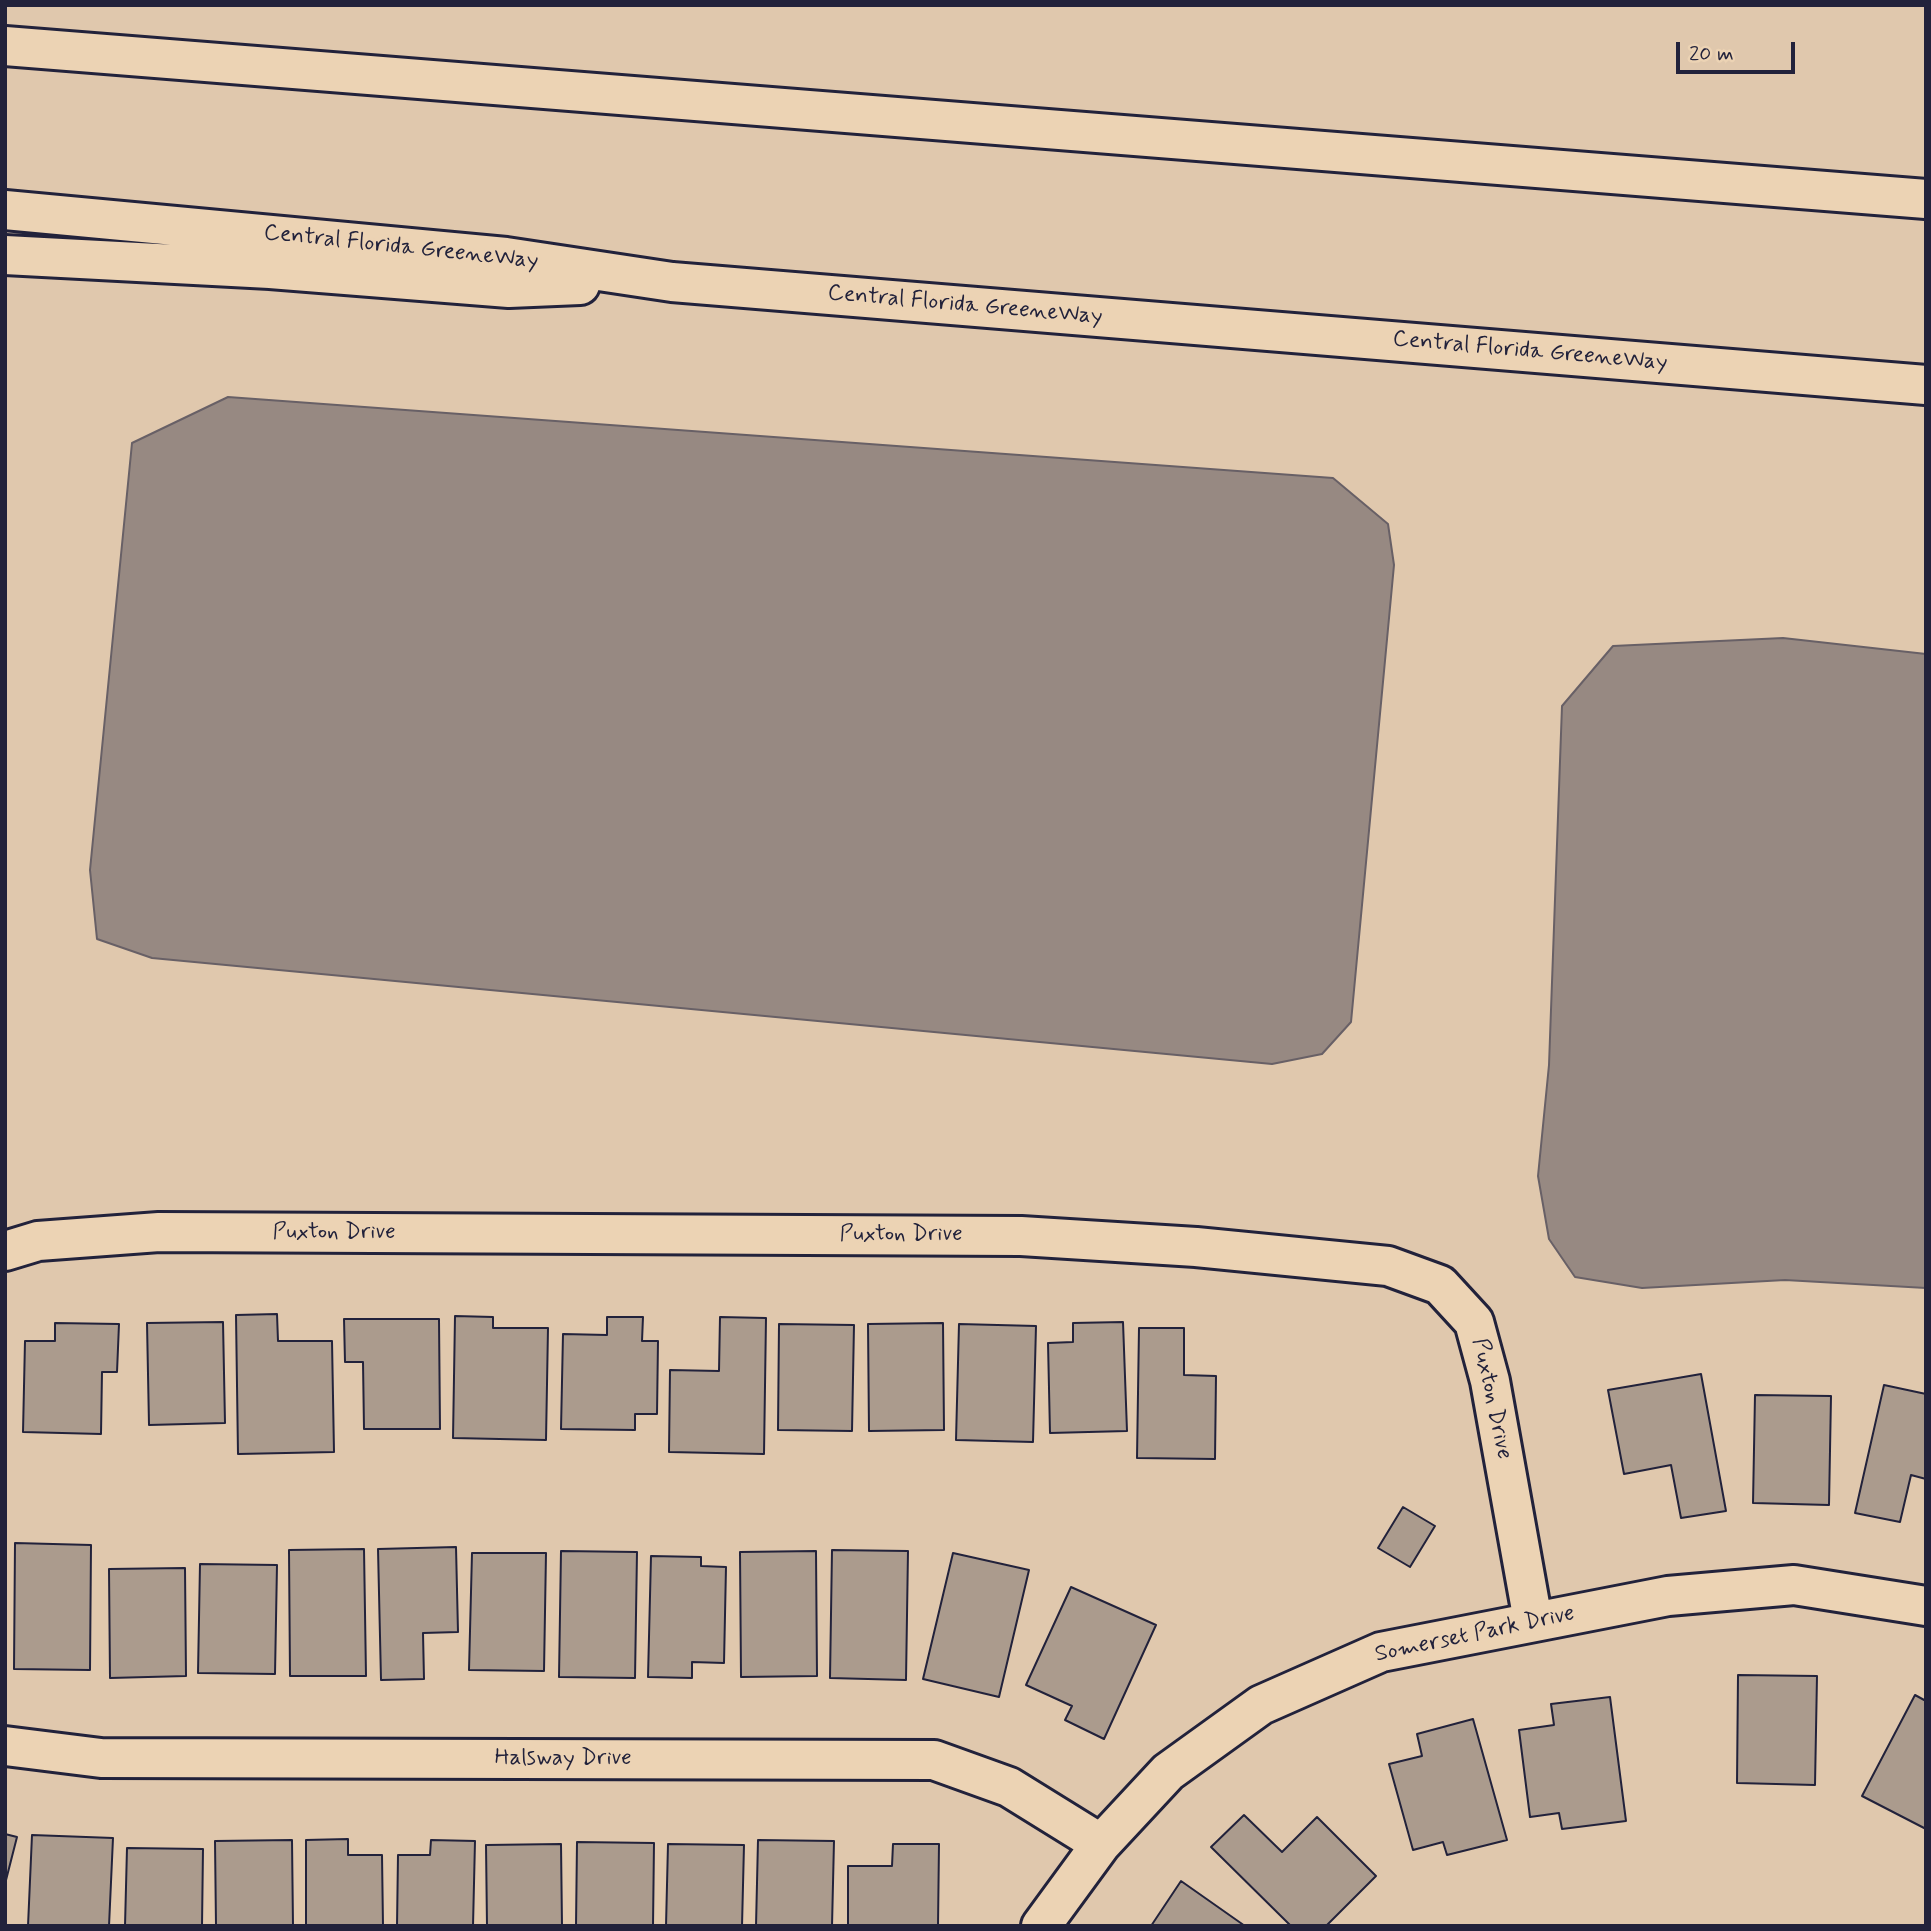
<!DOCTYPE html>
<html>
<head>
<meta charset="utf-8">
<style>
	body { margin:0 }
	#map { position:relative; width:1931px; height:1931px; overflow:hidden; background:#e0c8ad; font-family:Mynerve,sans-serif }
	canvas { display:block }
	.frame { position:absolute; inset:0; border:7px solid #22223b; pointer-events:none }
	.scale { position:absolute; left:1676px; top:42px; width:119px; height:32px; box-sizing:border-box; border:4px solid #22223b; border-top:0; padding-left:9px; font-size:21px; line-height:24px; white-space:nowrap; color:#22223b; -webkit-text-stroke:5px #ecd3b4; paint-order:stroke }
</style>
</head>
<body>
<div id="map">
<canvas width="1931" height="1931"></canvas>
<div class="frame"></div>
<div class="scale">20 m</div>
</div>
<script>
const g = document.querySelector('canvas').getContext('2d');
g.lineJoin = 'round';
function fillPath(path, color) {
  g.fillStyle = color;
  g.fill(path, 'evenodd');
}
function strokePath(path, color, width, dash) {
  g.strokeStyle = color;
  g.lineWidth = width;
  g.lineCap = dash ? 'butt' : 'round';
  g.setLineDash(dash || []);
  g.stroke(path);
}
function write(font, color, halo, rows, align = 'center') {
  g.font = font + ' Mynerve,sans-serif';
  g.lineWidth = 7;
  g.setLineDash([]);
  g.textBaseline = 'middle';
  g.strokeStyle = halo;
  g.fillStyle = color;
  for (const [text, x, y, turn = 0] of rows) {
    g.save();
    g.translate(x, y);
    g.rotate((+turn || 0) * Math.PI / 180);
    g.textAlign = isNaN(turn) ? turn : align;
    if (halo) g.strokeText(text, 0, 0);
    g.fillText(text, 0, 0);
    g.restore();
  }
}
const water = new Path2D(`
	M228,397l1105,81 55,46 6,41 -43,457 -29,32 -50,10 -1120,-106 -55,-19 -7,-69 42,-427z
	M1783,638l143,16v634l-141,-8 -143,8 -67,-11 -26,-38 -11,-63 11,-111 13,-359 51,-60z`);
const building = new Path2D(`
	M277,1314l1,27h54l2,111 -96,2 -2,-139z
	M455,1316l38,1v11h55l-2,112 -93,-2z
	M607,1317h36l-1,24h16l-1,73h-22v16l-74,-1 2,-95 44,1z
	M720,1317l46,1 -2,136 -95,-2 1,-82 49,1z
	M344,1319h95l1,110h-76l-1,-67h-18z
	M223,1322l2,101 -76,2 -2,-102z
	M1123,1322l4,109 -77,2 -2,-90 25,-1v-19z
	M55,1323l64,1 -2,48h-15l-1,62 -78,-2 2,-91h30z
	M943,1323l1,107 -75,1 -1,-107z
	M779,1324l75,1 -2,106 -74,-1z
	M959,1324l77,2 -3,116 -77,-2z
	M1139,1328h45v47l32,1 -1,83 -78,-1z
	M1701,1374l25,137 -45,7 -10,-53 -47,9 -16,-84z
	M1884,1385l42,9v85l-15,-4 -11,47 -45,-9z
	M1755,1395l76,1 -2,109 -76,-2z
	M1403,1507l32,19 -25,41 -32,-19z
	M15,1543l76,2 -1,125 -76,-1z
	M456,1547l2,85 -35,1 1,46 -43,1 -3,-131z
	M364,1549l2,127h-76l-1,-126z
	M832,1550l76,1 -2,129 -76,-2z
	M561,1551l76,1 -2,126 -76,-1z
	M816,1551l1,125 -76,1 -1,-125z
	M472,1553h74l-2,118 -75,-1z
	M953,1553l76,17 -30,127 -76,-18z
	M651,1556l50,1v9l25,1 -2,96 -32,-1v16l-44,-1z
	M200,1564l77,1 -2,109 -77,-1z
	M185,1568l1,108 -76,2 -1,-109z
	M1071,1587l85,38 -52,114 -39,-19 7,-14 -46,-21z
	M1738,1675l79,1 -2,109 -78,-2z
	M1915,1695l11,6v128l-64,-33z
	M1610,1697l16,124 -64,8 -3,-16 -29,4 -11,-87 35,-5 -3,-21z
	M1473,1719l34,121 -60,15 -4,-13 -30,8 -24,-86 33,-8 -5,-22z
	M1244,1815l38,37 35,-35 59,59 -50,50h-35l-80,-79z
	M5,1834l12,3 -12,47z
	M32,1835l81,3 -4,88h-81z
	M348,1839v16h34l1,71h-77v-86z
	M292,1840l1,86h-77l-1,-85z
	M431,1840l44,1 -2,85h-76l1,-71h32z
	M758,1840l76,1 -2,85h-76z
	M577,1842l77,1 -1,83h-77z
	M561,1844l1,82h-75l-1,-81z
	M668,1844l76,1 -2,81h-76z
	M893,1844h46l-1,82h-90v-60h44z
	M127,1848l76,1 -1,77h-77z
	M1181,1881l64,45h-94z`);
const minor = new Path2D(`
	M5,1251l33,-10 121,-9 862,4 175,11 192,19 52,19 34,37 16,59 43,240
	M5,1746l96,12 833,2 75,27 92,57
	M1041,1926l60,-82 67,-72 93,-67 120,-53 287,-56 126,-11 132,21`);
const highway = new Path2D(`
	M5,46l1921,153
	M5,210l501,47 166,25 1254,103
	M5,255l265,14 239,19 71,-3`);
const streetNames = [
	["Central Florida GreeneWay",401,248,6],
	["Central Florida GreeneWay",965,306,5],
	["Central Florida GreeneWay",1530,352,5],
	["Puxton Drive",334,1233],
	["Puxton Drive",901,1235],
	["Puxton Drive",1491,1399,78],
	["Somerset Park Drive",1475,1635,-12],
	["Halsway Drive",563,1759]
];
fillPath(water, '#978982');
strokePath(water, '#686066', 2);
fillPath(building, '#ab9b8d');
strokePath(building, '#22223b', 2);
strokePath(minor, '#22223b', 44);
strokePath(highway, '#22223b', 44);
strokePath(minor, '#ecd3b4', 38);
strokePath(highway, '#ecd3b4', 38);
write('23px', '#22223b', '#ecd3b4', streetNames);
</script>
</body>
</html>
